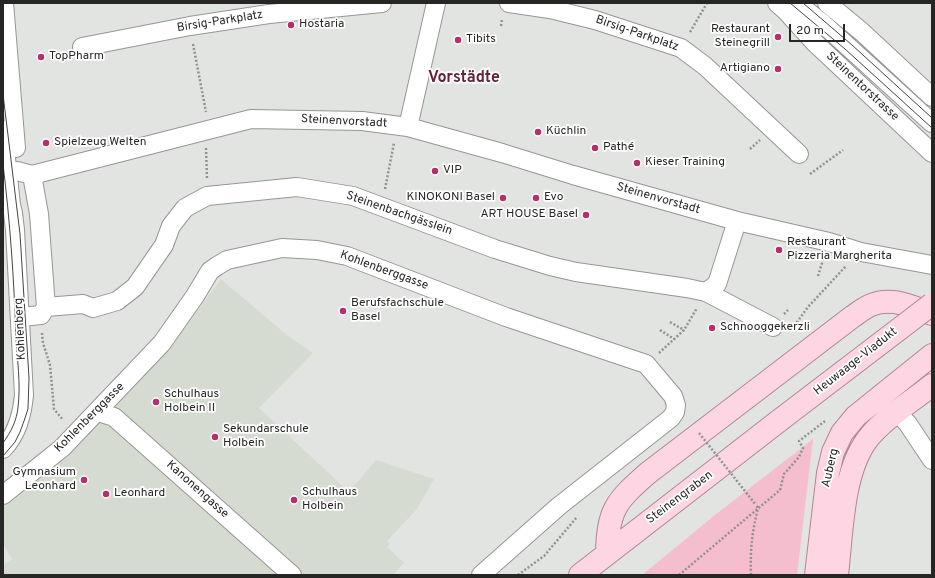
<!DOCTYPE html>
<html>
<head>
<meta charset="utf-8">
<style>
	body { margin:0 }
	#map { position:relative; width:935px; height:578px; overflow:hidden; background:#e2e4e1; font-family:Overpass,sans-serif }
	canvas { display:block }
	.frame { position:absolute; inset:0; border:4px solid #262625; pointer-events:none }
	.scale { position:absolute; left:789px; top:24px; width:56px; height:18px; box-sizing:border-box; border:2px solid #262625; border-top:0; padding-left:5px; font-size:12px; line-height:14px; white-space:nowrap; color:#262625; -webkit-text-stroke:3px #fff; paint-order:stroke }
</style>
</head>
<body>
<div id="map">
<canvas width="935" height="578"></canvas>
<div class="frame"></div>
<div class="scale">20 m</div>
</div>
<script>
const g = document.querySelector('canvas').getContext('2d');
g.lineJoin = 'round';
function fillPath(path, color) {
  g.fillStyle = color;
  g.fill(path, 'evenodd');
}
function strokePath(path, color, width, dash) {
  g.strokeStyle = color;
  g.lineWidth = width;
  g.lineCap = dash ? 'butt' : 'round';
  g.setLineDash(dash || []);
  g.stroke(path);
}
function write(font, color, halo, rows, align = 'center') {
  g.font = font + ' Overpass,sans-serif';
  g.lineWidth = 3.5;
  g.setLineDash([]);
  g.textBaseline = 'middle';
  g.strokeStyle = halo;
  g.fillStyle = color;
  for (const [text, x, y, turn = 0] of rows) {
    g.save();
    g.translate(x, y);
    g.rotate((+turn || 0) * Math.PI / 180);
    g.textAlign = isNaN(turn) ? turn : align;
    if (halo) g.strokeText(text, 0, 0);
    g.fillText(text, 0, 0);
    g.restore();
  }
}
const built = new Path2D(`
	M221,279l67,57 25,17 -54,55 90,84 27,-32 58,19 -17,30 -30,32 3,3 -3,3 17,16 -11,12h-97l-182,-167 59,-64z
	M110,420l174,155h-281v-10l9,-6 -9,-15v-37l72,-60 24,-26z`);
const green = new Path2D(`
	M813,439l-16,136h-155l73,-60z`);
const path = new Path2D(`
	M501,26l1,-7
	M690,32l17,-29
	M193,44l13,68
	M206,148l1,31
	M750,149l10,-9
	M810,174l33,-24
	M385,189l9,-46
	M818,276l5,-16
	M784,314l4,-4
	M670,322l14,8
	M792,329l16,-22 38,-41
	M660,330l14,9
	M42,333l1,10 7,22 4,44 9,11
	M659,353l25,-23 13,-22
	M518,575l26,-19 33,-39
	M679,575l101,-85 4,-16 15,-17 4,-9 -4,-7 26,-20
	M751,575c-1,-25 1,-43 7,-67l-2,-3`);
const minor = new Path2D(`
	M4,3l12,145
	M509,3l41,6 45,11 86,28 24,18 94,88
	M777,3l9,8 29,32 117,110
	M797,3l24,19 111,101
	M827,3l35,29 70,65
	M82,47l108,-21 79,-12 113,-11
	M408,127l28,-124
	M3,130l8,75 2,8 2,17 9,165c-2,21 -7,39 -21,54
	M17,171l15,4 219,-56 111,2 46,6 94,26 71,22 164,46 92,21 32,10 71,13
	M32,175l7,39 7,93
	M706,292l11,-8 20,-63
	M21,317l20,-2 5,-8 37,-3 10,4 24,-7 18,-14 29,-42 7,-19 14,-18 22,-12 90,-9 56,9 142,53 55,17 26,6 111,16 19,4 67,35
	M98,412l16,5 178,158
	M897,412l11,12 24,36
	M3,495l59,-47 100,-105 33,-47 15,-25 7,-5 10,-6 55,-12 35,2 30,6 159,61 140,47 27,32 3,9 -1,7 -4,6 -112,88 -78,69`);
const major = new Path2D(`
	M607,553c1,-43 9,-52 41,-80l204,-156c6,-4 12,-9 19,-12 21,-9 41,2 61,9
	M580,575l200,-155
	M816,575l12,-102 5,-21 9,-19 14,-17 76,-61
	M837,575c5,-42 5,-106 33,-139 17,-20 41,-34 62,-51`);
const tram = new Path2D(`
	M790,3l55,46 87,79
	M803,3l49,42 80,73
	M3,94l17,140 9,144 -1,31 -4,12 -4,11 -5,10 -12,14
	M3,164c7,57 11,115 13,173 1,22 5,47 2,70 -1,13 -7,25 -15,36`);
const pathBridge = new Path2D(`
	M699,433l57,72`);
const majorBridge = new Path2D(`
	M780,420l152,-116`);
const markers = [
	[291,25,4,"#b72e6b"],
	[778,37,4,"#b72e6b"],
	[458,40,4,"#b72e6b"],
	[41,57,4,"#b72e6b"],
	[778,69,4,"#b72e6b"],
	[538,132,4,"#b72e6b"],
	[46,143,4,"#b72e6b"],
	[595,148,4,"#b72e6b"],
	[637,163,4,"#b72e6b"],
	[435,171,4,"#b72e6b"],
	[503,198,4,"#b72e6b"],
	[536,198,4,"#b72e6b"],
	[586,215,4,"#b72e6b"],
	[779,250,4,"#b72e6b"],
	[343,311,4,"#b72e6b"],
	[712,328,4,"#b72e6b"],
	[156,402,4,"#b72e6b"],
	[215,437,4,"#b72e6b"],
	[84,480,4,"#b72e6b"],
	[106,494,4,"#b72e6b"],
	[294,500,4,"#b72e6b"]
];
const streetNames = [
	["Birsig-Parkplatz",220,22,-9],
	["Birsig-Parkplatz",637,34,19],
	["Steinentorstrasse",862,87,43],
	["Steinenvorstadt",344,122,3],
	["Steinenvorstadt",658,199,16],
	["Steinenbachgässlein",399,214,19],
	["Kohlenberggasse",384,271,20],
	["Kohlenberg",21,329,-93],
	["Heuwaage-Viadukt",856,362,-38],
	["Kohlenberggasse",90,418,-45],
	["Auberg",831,468,-77],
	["Kanonengasse",197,490,42],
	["Steinengraben",680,498,-37]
];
const poiNames = [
	["Hostaria",299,25],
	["Restaurant",770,30,"right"],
	["Steinegrill",770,44,"right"],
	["Tibits",466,40],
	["TopPharm",49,57],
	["Artigiano",770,69,"right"],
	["Küchlin",546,132],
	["Spielzeug Welten",54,143],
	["Pathé",603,148],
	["Kieser Training",645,163],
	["VIP",443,171],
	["KINOKONI Basel",495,198,"right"],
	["Evo",544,198],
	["ART HOUSE Basel",578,215,"right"],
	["Restaurant",787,243],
	["Pizzeria Margherita",787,257],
	["Berufsfachschule",351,304],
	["Basel",351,318],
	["Schnooggekerzli",720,328],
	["Schulhaus",164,395],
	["Holbein II",164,409],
	["Sekundarschule",223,430],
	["Holbein",223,444],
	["Gymnasium",76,473,"right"],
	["Leonhard",76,487,"right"],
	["Schulhaus",302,493],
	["Holbein",302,507],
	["Leonhard",114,494]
];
const districtNames = [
	["Vorstädte",464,79]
];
fillPath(built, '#d6dbd1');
fillPath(green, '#f5becf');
strokePath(minor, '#969794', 20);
strokePath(major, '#b28694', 24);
strokePath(path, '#90928f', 2.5, [2, 2]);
strokePath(minor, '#fff', 18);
strokePath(major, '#fed6e3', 22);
strokePath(tram, '#464645', 1);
strokePath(majorBridge, '#b28694', 24, []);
strokePath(pathBridge, '#90928f', 2.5, [2, 2]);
strokePath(majorBridge, '#fed6e3', 22);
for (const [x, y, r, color] of markers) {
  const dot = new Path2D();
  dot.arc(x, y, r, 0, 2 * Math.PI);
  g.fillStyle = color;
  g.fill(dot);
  strokePath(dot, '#fff', 1.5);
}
write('12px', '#262625', '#fff', streetNames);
write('12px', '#262625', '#fff', poiNames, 'left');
write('bold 16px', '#64223d', '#fff', districtNames);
</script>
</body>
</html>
